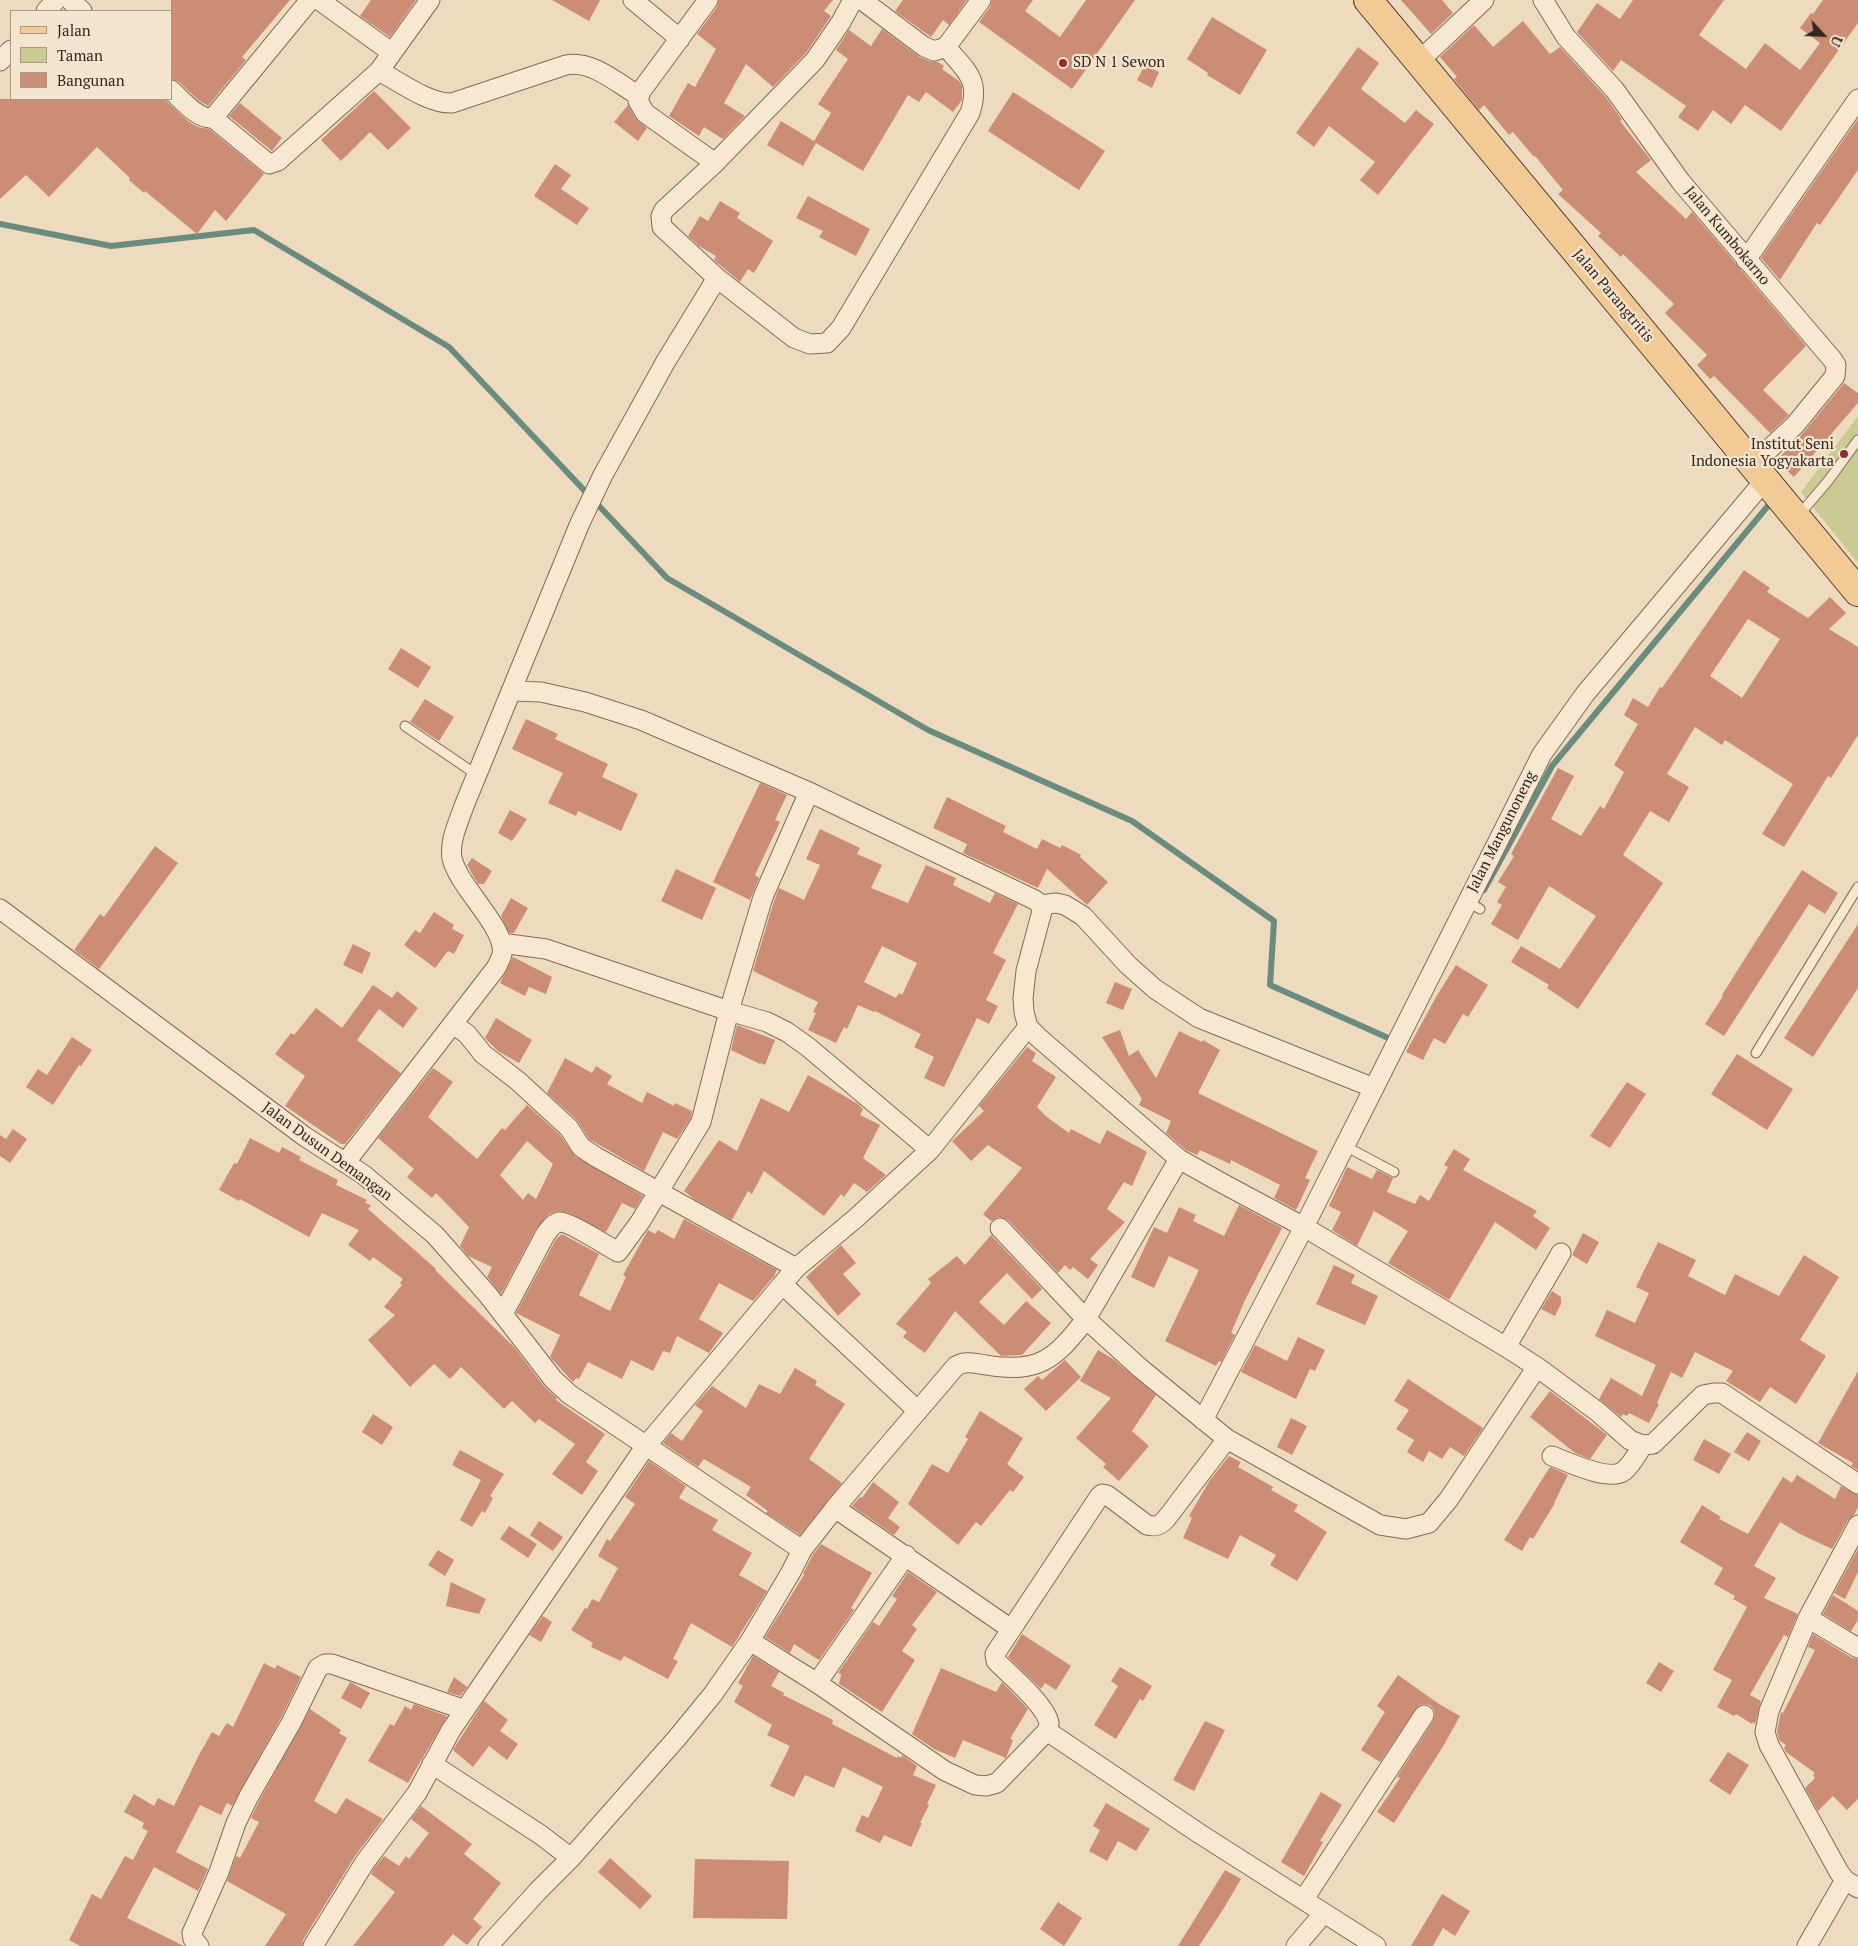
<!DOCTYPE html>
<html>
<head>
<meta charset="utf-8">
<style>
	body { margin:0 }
	#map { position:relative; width:1858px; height:1946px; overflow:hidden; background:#eddabf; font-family:"PT Serif",serif }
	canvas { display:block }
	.legend { position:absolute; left:10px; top:10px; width:162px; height:90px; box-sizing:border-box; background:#f5e5ce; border:1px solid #a89887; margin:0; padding:6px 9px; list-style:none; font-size:15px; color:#35251c }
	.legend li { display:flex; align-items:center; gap:10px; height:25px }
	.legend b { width:25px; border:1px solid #a89887 }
	.north { position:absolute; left:1798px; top:10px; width:50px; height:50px; -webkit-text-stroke:4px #f5e5ce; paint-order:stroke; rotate:115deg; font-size:14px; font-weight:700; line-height:20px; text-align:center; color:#35251c }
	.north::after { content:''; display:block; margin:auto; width:18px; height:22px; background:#35251c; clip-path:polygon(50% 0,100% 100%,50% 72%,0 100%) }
</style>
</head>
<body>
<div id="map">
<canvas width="1858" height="1946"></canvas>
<ul class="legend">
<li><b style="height:6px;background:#f1ca96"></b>Jalan</li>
<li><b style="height:14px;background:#caca93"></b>Taman</li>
<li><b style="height:14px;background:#cb8e75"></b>Bangunan</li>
</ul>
<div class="north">U</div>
</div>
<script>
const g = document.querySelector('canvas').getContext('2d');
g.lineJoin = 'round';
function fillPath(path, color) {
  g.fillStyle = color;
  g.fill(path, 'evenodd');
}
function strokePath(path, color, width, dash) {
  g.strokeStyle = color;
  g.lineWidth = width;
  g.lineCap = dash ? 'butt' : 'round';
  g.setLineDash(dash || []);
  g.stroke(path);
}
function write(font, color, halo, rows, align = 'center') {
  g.font = font + ' "PT Serif",serif';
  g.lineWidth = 4.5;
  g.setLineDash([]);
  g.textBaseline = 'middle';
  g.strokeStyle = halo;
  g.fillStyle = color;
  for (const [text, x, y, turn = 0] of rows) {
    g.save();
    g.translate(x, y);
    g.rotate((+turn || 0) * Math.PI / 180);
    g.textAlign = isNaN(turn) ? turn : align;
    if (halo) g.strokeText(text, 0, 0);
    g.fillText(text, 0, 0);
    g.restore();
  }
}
const green = new Path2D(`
	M1858,416v147l-57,-71z`);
const stream = new Path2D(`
	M0,224l111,22 143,-16 195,117 218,231 261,152 204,91 142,100 -4,64 125,56
	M1484,890l68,-124 220,-265`);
const building = new Path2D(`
	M171,0h119l-48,57 4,3 -38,46 -10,-6 -19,-18 -8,-3z
	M371,0h45l-26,37 -30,-21z
	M552,0h48l-11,21z
	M719,0h114l-9,11 7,5 -25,37 -33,34 -27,-23 -22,39 21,13 -22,23 -19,-12 -5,9 -30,-20 19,-33 7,4 21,-38 -19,-15 20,-27z
	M903,0h64l-18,25 -6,-5 -12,17 -36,-26z
	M992,0h41l-8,11 35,26 26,-37h49l-63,89 -93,-67 11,-15z
	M1401,0h41l11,13 -22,21z
	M1633,0h91l-25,35 47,34 19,-26 35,27 20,-27 -20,-15 11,-15 2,1 10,-14h35v23l-77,108 -36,-26 -14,19 -18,-14 -15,21 -20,-14 8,-11 -65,-46 -8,11 -36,-39 20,-29 23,16z
	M1212,17l55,33 -27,45 -33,-20 1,-2 -21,-14z
	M1523,21l27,33 10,-7 45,49 17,24 -2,1 31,39 -15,12 50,47 6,-7 114,134 -43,44 26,25 -19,18 -56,-57 -4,3 -13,-14 10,-10 -42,-42 9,-9 -51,-50 -2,3 -23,-21 3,-3 -43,-39 5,-4 -28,-34 -1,1 -21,-25 -4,3 -25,-30 -5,5 -25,-31 3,-2 -17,-20 34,-32 19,22z
	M882,29l36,27 11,5 9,1 6,4 -2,3 17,12 3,5v14l-9,12 -27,-20 -7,10 -11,-7 -45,76 -47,-28 -13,23 -36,-21 14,-24 33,20 17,-28 -13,-9 30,-45 -12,-9 13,-20 22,16z
	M1358,47l21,16 -18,26 44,34 11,-13 18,14 -56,71 -18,-15 15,-18 -46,-36 -15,21 -18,-14z
	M1145,65l14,7 -7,16 -15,-8z
	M374,91l37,37 -23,22 -18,-18 -29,29 -20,-21z
	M1013,92l92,59 -26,39 -91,-59z
	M0,99h164l25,23 9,5 11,2 55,45 -38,47 -11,-11 -18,24 -52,-43 -1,2 -15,-13 1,-2 -33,-31 -48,50 -23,-22 -26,24z
	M240,103l42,35 -10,13 -43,-35z
	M628,105l8,14 11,9 -9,13 -24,-19z
	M1858,119v51l-38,55 -3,-2 -37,57 -19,-22z
	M555,164l16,11 -10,14 28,19 -12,17 -43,-29z
	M808,196l62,33 -14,27 -37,-19 4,-6 -27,-13z
	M720,201l20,12 -3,5 36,23 -19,32 -6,-4 -8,13 -26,-22 2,-4 -17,-10 -11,-10 12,-20 8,5z
	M1844,383l14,10v10l-64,74 -18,-16 28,-29z
	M1744,570l26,18 -3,4 41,26 22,-21 16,16 -17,16 29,18v88l-27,43 -3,-2 -44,71 -22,-13 31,-50 -68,-44 -3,5 -27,-18 -28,47 22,13 -20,35 -19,-11 -27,44 40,28 -85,126 -31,-21 2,-3 -38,-23 10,-16 39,23 36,-53 -47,-30 -31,54 -27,-16 11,-19 -5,-3 9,-15 -8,-5 16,-26 -3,-2 47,-86 16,8 -23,43 30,17 19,-30 4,3 20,-37 -10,-7 24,-41 -14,-9 9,-17 15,9 12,-20 2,1zM1748,619l32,20 -38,59 -32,-22z
	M401,648l30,19 -13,21 -30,-19z
	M425,699l29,18 -15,24 -29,-19z
	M526,719l32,15 -3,5 53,25 -6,13 36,17 -17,37 -43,-20 -2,5 -28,-13 15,-30 -51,-24z
	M760,783l27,12 -12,25 5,2 -25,53 4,3 -9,22 -37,-18z
	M947,797l59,29 -3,6 34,17 5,-10 18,9 2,-3 19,10 -1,2 28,25 -21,23 -40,-36 -9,19 -75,-35 4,-9 -34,-16z
	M510,810l17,9 -15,22 -14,-8z
	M820,829l40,19 -3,6 25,11 -11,23 37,15 18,-38 30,13 -3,7 37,18 5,-10 23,11 -25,49 13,7 -20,40 12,6 -9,18 -12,-6 -33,69 -20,-9 10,-21 -20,-10 7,-13 -46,-23 -1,1 -16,-7 -11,24 -3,-2 -8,16 -28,-13 8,-17 -3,-1 5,-10 -65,-31 21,-70 5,-13 25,12 16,-35 -14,-6zM882,946l35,17 -15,32 -3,-2 -3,5 -32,-16z
	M155,846l23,17 -79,106 -25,-19 26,-36 4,3z
	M472,858l20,13 -8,13h-6l-11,-19z
	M676,869l40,19 -14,32 -41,-19z
	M1802,870l36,23 -13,21 -16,-10 -85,132 -19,-12 18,-28 -1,-1 34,-54z
	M511,898l17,10 -14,25h-5l-8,-17z
	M434,912l20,13 -2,4 12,6 -10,19 -6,-3 -13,17 -31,-23 11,-15 5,3z
	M1858,924v64l-45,69 -29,-19z
	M353,944l18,9 -9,21 -19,-9z
	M513,957l39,20 -6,17 -17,-7 -4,9 -25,-13z
	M1456,965l32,20 -20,32 -5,-3 -18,30 -11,-6 -11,22 -17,-8 30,-55z
	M1115,982l17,7 -9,21 -17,-7z
	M373,985l19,13 5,-7 21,17 -15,20 -24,-19 -22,31 44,33 -56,71h-4l-56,-38 20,-30 -30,-22 16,-21 3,2 22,-27 26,20z
	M496,1018l36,22 -13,23 -21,-12 -13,-13z
	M737,1025l38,15 -10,25 -4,-2 -1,1 -29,-14z
	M1120,1030l9,26 9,-6 18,28 23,-47 23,11 1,-2 17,10 -22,43 120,58 -13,27 5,2 -14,30 -22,-12 6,-13 -49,-25 -1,4 -30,-14 -3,5 -11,-5 -20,-17 5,-12 -32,-16 3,-6 -40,-62z
	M72,1037l20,13 -11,16 -2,-1 -26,40 -27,-18 12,-18 9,6z
	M1027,1047l9,6 -4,8 24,16 -19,30 11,11 21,15 2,-4 29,15 7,-14 40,22 -15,34 -8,-4 -17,27 18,13 -35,37 8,6 -10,14 -15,-12 -3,3 -5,-5 -7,8 -50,-53 -10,-3 -7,4 -8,-7 39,-46 -34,-23 -17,16 -19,-20 32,-30 -5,-5z
	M1737,1054l56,35 -26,41 -56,-36z
	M565,1058l27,15 4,-7 16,10 -5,8 35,19 5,-11 27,14 1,-3 17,8 -1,7 -14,21 -14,-7 -19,39 -55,-32 -12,-19 -30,-27z
	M433,1068l20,14 -25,35 49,42 25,-31 3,2 22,-25 33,30 15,21 68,40 -8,13 -13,-6 -16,29 -37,-19 -11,-2 -9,3 -13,15 -35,65 -14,-17 5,-10 -24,-11 -8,-10 9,-19 -33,-34 -4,5 -25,-21 7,-8 -36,-31zM527,1141l26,23 -17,35 -8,-6 -5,7 -23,-25z
	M808,1075l50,29 5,5 -3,6 20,10 -17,33 23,17 -19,17 -13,-9 -10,14 -3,-3 -17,22 -60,-45 -12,23 -4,-3 -16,29 -38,-21 -10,-8 35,-51 18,11 24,-53 28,14z
	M1627,1082l19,12 -36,54 -20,-12z
	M13,1129l14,10 -17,24 -10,-7v-21l6,4z
	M250,1138l29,15 3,-6 19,10 -2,3 39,20 -2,5 31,15 -2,3 6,2 -3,4 68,60 -1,1 79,77 30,39 13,12 -1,2 49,34 -19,28 12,9 -16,24 -30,-21 23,-30 -36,-25 -4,4 -23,-22 -8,8 -43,-42 -11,12 -16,-15 -24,23 -42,-47 27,-25 -11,-8 18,-22 -2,-2 3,-4 -30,-22 -3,4 -22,-16 11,-15 -37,-17 -13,24 -69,-38 -1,2 -20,-11 15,-27 3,1z
	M1454,1149l16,10 -7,11 74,41 -4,5 17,12 -14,22 -41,-28 -46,78 -61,-37 20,-32 -34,-20 -17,35 -25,-16 9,-18 -12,-6 18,-39 25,12 5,-9 16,8 -6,14 28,12 5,-9 9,6 19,-34 -4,-2z
	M1239,1205l43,23 -37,72 -14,33 4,2 -14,27 -2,-1 -3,5 -51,-25 34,-71 -30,-14 -15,32 -23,-11 23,-50 13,6 12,-26 17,8 -3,6 31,15z
	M684,1219l93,51 -3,6 -21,25 -34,-18 -20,36 24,14 -14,20 -32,-17 -7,17 -7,-2 -10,20 -22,-11 -9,19 -34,-17 -9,17 -3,-1 -3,4 -23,-25 10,-22 -44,-22 40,-74 6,-5 37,20 -20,41 31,16 16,-34 -3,-2 25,-45 7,4 3,-4 16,9z
	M1583,1233l16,9 -12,22 -15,-9z
	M991,1235l51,54 -10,10 -25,-26 -28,29 25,23 22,-24 25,22 -29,32 -21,1 -46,-45 -30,42 -22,-16 4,-5 -11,-8 35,-41 -3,-4 29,-23 8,9z
	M1658,1242l38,18 -8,16 37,19 10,-21 44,22 25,-41 35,22 -39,63 26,16 -30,48 -26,-17 -10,15 -34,-21 7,-10 -38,-19 -13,26 -11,-6 -14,31 2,1 -10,19 -20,-10 -2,3 -4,-2 -2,3 -22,-18 12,-21 31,18 14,-31 -61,-29 12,-26 28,13 14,-30 -13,-6z
	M841,1245l15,18 -13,11 18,20 -23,22 -32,-39z
	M1334,1265l21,10 -4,8 27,13 -13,29 -49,-21z
	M1552,1291l9,6v7l-6,12 -14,-7z
	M1298,1337l27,13 -10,21 -5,-2 -14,30 -55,-27 14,-27 32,16z
	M1098,1350l15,9 43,36 -24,36 17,15 -30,35 -16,-14 3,-3 -30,-26 35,-40 -31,-17z
	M1065,1360l16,17 -35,34 -22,-22 14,-13 4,4z
	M795,1368l22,13 -2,4 30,19 -36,55 33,24 -42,52 -34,-22 2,-2 -22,-16 5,-8 -47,-28 -6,8 -35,-24 8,-10 11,8 21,-30 -8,-6 17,-19 34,22 13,-24 21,10z
	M1858,1371v99l-7,-4 2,-3 -35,-20z
	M1408,1379l75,49 -19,28 -14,-9 -8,12 -13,-8 -6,11 -16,-10 7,-12 -18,-11 13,-19 -15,-9z
	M1550,1391l57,44 -17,24 -15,-6 -45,-36z
	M980,1411l43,27 -16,26 17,13 -11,15 -3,-2 -29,36 -5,-4 -18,23 -50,-41 24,-40 16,9 20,-34 -3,-2z
	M373,1414l20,13 -11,18 -20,-13z
	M1291,1418l16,8 -15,29 -15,-8z
	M1747,1432l14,9 -12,20 -15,-9z
	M1704,1439l27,15 -12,20 -26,-14z
	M460,1450l44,24 -14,22 3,2 -8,15 -3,-2 -10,16 -12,-7 21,-40 -29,-15z
	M1229,1456l12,6 -3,5 35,20 -2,3 27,15 -4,6 33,21 -30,49 -27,-16 6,-10 -36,-20 -12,24 -45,-21 9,-20 -3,-2 21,-36z
	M649,1461l37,25 -7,12 39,22 -6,10 40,23 -13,22 28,16 -35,56 -41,-24 -18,36 5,2 -10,18 -44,-23 -3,5 -30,-14 2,-4 -22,-13 14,-22 2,1 5,-10 7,3 19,-34 -20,-12 9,-17 3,2 25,-37 -10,-7z
	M1550,1467l18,8 -14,28h1l-22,36 -3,-2 -8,14 -18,-11z
	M1797,1475l38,24 6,-13 17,9v12l-4,8 -6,5 -16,29 -32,-15 -20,-12 -26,44 22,12 -12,20 34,16 -10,23 -4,-2 -34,60 11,6 -6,23 -2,-2 -1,2 -16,-10 -2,2 -17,-9 15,-27 -19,-10 34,-63 -14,-8 2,-3 -21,-12 9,-16 -43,-26 22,-37 19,12 -2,2 29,15 35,-57 9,6z
	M873,1482l26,20 -11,16 12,9 -6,8 -42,-29 8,-9 2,1z
	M539,1521l24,16 -10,14 -23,-16z
	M509,1526l28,18 -9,14 -28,-19z
	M821,1544l51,29 -21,35 3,2 -35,50 -25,-16 -4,9 -25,-16 39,-62 -1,-1 9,-18z
	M1858,1549v23l-13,27 -11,-6z
	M438,1550l16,10 -9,16 -17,-11z
	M908,1572l29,20 -25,33 5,4 -15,22 13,9 -33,52 -43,-28 2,-10 -3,-1 35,-51 6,4 18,-27 -5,-3z
	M451,1582l35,17 -7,15 -33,-8z
	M1833,1595l25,16v9l-7,11 -28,-17z
	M543,1616l9,6 -11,20 -12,-7z
	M1022,1634l49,32 -15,24 -11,-7 -4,6 -33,-32z
	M1813,1634l39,24 6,1v140l-11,11 -14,-14 -15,15 -13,-23 10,-10 -2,-3 2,-2 -29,-21 -2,-4 2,-3 -7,-5 -2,-9 4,-19 2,1 32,-63 -7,-3z
	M753,1656l26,16 -8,14 13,7 -1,2 50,25 -1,4 65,34 1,-2 3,2 1,-3 15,11 -4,9 23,10 -9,19 2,1 -9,18h2l-11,24 -27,-12 -4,8 -25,-12 7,-16 6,3 15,-31 -40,-20 -9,21 -29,-13 -11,22 -24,-11 20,-40 -23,-11 5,-10 -38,-23 9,-16 -5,-3z
	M1659,1662l15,9 -13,21 -15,-9z
	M264,1663l11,6 2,-4 24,12 -20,41 -49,88 -5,-3 -6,12 -21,-10 -24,47 32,17 -10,22 -44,-24 -27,51 57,28h-104l-11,-6 23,-46 9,5 24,-43 8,4 15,-29 -6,-3 2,-5 -20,-11 10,-18 20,12 4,-8 16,8 25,-51 13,-23 7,4 8,-13 6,4z
	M1120,1667l32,19 -9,15 -3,-2 -24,40 -22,-14 24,-39 -7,-5z
	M941,1668l55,24 6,-10 26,27 -18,30 3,1 -7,18 -43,-18 -8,18 -21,-9 -22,-15z
	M1398,1675l41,29 21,12 -16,29 -50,78 -17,-11 23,-34 -3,-1 36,-56 2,-6 -1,-5 -4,-5 -6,-1 -5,1 -39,57 -19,-12 24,-38 -8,-6z
	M454,1677l13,10 -7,9 -13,-4z
	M350,1682l20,11 -9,16 -20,-11z
	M484,1701l24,19 -8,11 18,13 -11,16 -18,-14 -16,21 -20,-17z
	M414,1704l33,12 -39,67 -40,-22 22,-37 4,2 11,-20 6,4z
	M310,1709l31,21 -2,3 8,5 -33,63 22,13 10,-16 37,21 -28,37 -52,84 -1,6h-37l21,-32 -59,-33 9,-25 4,2 19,-36 -8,-4 8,-17z
	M1205,1721l20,9 -31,61 -21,-11z
	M1728,1752l21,13 -19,30 -21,-14z
	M1321,1792l21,13 -22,36 3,1 -19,34 -23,-14z
	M1106,1803l44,26 -14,22 -18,-10 -11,20 -18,-10 11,-21 -7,-4z
	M421,1806l51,38 -8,10 37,29 -28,36 9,8 -15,18 -14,-11 -10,12h-90l42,-54 -24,-18 3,-6 10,-12 15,10 7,-10 3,3 20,-26 -18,-14z
	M610,1858l42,38 -12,13 -42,-37z
	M695,1859l94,2 -2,58 -94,-1z
	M1225,1870l16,9 -17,29 -25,38h-21z
	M1442,1894l28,17 -15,25 -12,-8 -10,18h-22z
	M1058,1902l24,16 -18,28 -24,-17z`);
const service = new Path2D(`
	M1799,515l29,-34 30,-41
	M405,726l72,49
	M1467,901l13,8
	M1756,1053l102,-166
	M1345,1146l49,26`);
const minor = new Path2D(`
	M70,0l12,11
	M319,0l72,52
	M633,0l47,39
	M708,0l-67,91 -3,10 7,12 70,50
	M853,0l-12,22 -26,38 -100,103 -51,47 -3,6 1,11 55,51 77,60 16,6 17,-1 14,-15 129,-215c11,-34 -4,-42 -24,-66
	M862,0l61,46 11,5 12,-4 35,-47
	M1543,0l23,37 48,52 67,93 151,177 4,6 -1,11 -40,49 -42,39
	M46,11l10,-11
	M0,61l11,-11
	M1419,61l65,-61
	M379,71c21,11 50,33 73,32l114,-38c26,-5 51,18 73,31
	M171,90c11,10 27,30 42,28l97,-118
	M213,118l56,46 9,-3 101,-90 51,-71
	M1746,260l112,-161
	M511,691l30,1 44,10 56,18 168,72 226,108 6,5 1,6 -16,60 -3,27 1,14 4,15 11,11 140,121 41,23 84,45 202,120 31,20 61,45 32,28 13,5 10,-1 50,-49 11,-2h8l136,91
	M1041,905l15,-2 9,2 18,11 45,49 27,24 44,29 175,70
	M0,909l304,227 60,39 71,60 53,60 65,84 16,15 233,156
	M501,943l45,6 183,62 38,11 20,10 21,15 122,103
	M453,1024l14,10 16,20 35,27 51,47 12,19 15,10 200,111
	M345,1163l151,-195c2,-4 5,-9 6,-14 5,-26 -44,-67 -50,-96 -3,-17 7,-37 12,-52l116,-283 23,-48 63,-114 51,-83
	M1000,1228l86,91 54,49 87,71 153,86 26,4 23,-6 20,-24 88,-132
	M782,1284l136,127
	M503,1314l42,-79c4,-6 8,-12 15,-13 10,0 47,24 58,30l22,-30 61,-100 28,-111 34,-114 46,-105
	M1506,1347l55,-94
	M1203,1420l101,-193 238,-473 43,-60 180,-214
	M1552,1456c16,6 57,26 72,15 8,-7 13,-17 19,-26
	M835,1508l176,121
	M1858,1525l-50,93 -39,93 -4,21 4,13 70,127 6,8 13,8
	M1808,1618l50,30
	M750,1641l67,42 128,88 30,14 11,1 11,-3 50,-52 153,103 176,112
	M817,1683l89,-128
	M1047,1731c1,-3 2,-6 2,-8 -3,-18 -40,-49 -53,-62l-1,-7 104,-157 3,-3 5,1 40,30c8,2 13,1 19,-6l61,-80
	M432,1764l109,71 30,23
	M1304,1899l120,-184
	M199,1946l-6,-7 -1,-6 27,-61 17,-49 13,-27 42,-73 27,-55 7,-4h7l133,46
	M313,1946l52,-84 52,-69 34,-63 194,-283 151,-179 60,-50 74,-68 98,-123
	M488,1946l50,-55 33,-33 106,-120 36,-44 37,-53 41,-69 11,-22 33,-42 121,-142c10,-6 20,-2 30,-1 53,9 69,-6 100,-46l93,-160
	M1296,1946l28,-33
	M1807,1946l38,-66`);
const primary = new Path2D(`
	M1368,0l490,592`);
const markers = [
	[1063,63,5,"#932836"],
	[1844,454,5,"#932836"]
];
const poiNames = [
	["SD N 1 Sewon",1073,63],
	["Institut Seni",1834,445,"right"],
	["Indonesia Yogyakarta",1834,462,"right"]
];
const streetNames = [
	["Jalan Kumbokarno",1727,236,50],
	["Jalan Parangtritis",1613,296,50],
	["Jalan Mangunoneng",1502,832,-63],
	["Jalan Dusun Demangan",327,1152,36]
];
fillPath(green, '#caca93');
strokePath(stream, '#6a8c7f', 6);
fillPath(building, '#cb8e75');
strokePath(service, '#856a58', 11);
strokePath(minor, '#856a58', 21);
strokePath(primary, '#53392c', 30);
strokePath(service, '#f8e8d2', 9);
strokePath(minor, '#f8e8d2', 19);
strokePath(primary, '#f1ca96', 28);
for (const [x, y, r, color] of markers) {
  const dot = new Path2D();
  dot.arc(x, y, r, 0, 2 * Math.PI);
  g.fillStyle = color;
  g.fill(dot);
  strokePath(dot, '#f5e5ce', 2);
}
write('15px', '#35251c', '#f5e5ce', poiNames, 'left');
write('15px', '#35251c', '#f5e5ce', streetNames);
</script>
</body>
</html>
